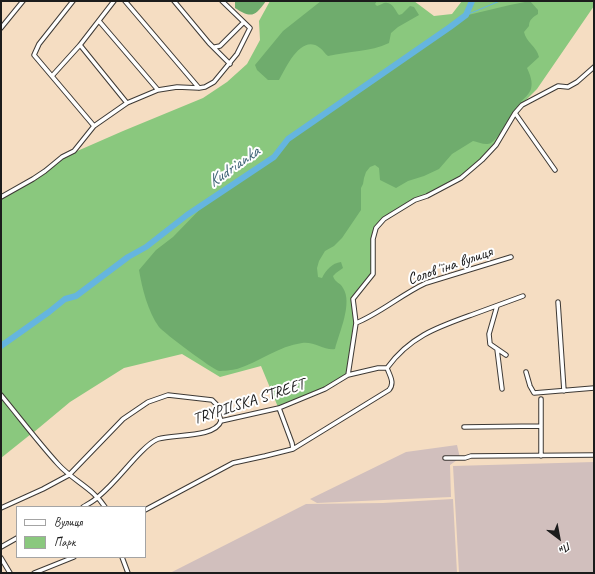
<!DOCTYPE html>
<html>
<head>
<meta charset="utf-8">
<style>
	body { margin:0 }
	#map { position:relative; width:595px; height:574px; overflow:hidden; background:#f5ddc2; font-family:Caveat,sans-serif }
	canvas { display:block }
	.frame { position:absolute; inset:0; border:2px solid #1c1c1c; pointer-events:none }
	.legend { position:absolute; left:16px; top:506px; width:130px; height:52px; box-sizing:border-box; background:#fff; border:1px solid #a4a4a4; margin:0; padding:5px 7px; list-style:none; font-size:12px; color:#1c1c1c }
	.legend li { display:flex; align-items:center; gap:8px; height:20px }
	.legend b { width:20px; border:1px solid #a4a4a4 }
	.north { position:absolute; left:539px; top:518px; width:40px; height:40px; -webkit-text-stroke:3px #fff; paint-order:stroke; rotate:148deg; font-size:11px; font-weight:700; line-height:16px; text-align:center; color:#1c1c1c }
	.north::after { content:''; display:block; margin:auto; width:14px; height:18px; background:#1c1c1c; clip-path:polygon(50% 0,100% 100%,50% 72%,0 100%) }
</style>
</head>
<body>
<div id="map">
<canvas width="595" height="574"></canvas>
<div class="frame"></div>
<ul class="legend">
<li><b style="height:5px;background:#fff"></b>Вулиця</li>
<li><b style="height:11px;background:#8ac87e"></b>Парк</li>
</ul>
<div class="north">Пн</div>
</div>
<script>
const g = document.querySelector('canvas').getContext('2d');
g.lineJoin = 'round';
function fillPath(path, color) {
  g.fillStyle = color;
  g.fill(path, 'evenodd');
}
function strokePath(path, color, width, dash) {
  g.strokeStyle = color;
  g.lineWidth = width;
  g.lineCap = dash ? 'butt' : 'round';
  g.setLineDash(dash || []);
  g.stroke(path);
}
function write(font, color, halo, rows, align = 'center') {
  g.font = font + ' Caveat,sans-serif';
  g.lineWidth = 4;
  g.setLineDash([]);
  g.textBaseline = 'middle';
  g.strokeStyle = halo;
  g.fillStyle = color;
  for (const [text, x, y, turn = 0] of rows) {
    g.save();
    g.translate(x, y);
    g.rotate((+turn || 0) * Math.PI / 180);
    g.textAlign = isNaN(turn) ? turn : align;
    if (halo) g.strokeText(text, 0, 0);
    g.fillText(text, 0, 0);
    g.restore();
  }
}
const industrial = new Path2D(`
	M457,445l3,13 -10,7 1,32 -134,6 -7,-4 96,-47z
	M594,462v111h-135l-6,-107z
	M453,499l4,74h-287l136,-69 77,-1z`);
const green = new Path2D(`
	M270,1h144l20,15 18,-2 10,-13h132v5l-57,83 -23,23 -20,32 -13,15 -20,18 -78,41 -9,9 -3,11 1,35 -20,26 2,24 -8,51 -21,13 -47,20 -17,-41 -41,11 -38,-23 -58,14 -54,34 -36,30 -33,-40v-194l56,-36 18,-10 48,-21 80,-33 24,-16 20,-18 13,-24 -1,-19z
	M1,397l30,37 -30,24z`);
const forest = new Path2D(`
	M235,1h31c-11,15 -14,18 -31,7z
	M321,1h56l-2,3 2,2c3,-1 5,-2 7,-3 9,-2 11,8 15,12l3,-1 8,-8 4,1 5,8 -21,12 -7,6 -2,10c-19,9 -40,8 -61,13 -3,-2 -5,-6 -8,-8 -19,-15 -34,20 -41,32h-11l-11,-10 -2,-5 28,-34z
	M530,1l8,9v4c-5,3 -9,6 -9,12l-5,6c2,10 13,15 15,25l-12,11c3,7 6,13 4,21 -2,6 -7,9 -11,14 -8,10 -19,33 -29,40 -5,3 -13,-1 -18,-2l-21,13 -13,15 -15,7 -16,5 -12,7 -16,-8 -1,-12 -4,-3 -5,2 -4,5 -2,6 -1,6 -2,4v22l-19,28 -8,8 -9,5 -6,10 -2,7 1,9 4,1c4,-8 10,-15 19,-16l2,6 -7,5 -3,3c2,7 7,6 10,12 10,15 -4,45 -8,61 -10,2 -21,-8 -33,-6 -23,3 -43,19 -65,26 -4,1 -14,2 -18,2 -7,-2 -55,-38 -60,-44 -11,-15 -17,-39 -20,-57l17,-20 17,-13 35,-36 57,-36 9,-6 16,-20 178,-124 42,-10z`);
const stream = new Path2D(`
	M466,15l34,-14`);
const river = new Path2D(`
	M1,346l48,-34 16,-13 11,-3 52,-39 18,-10 41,-32 87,-58 14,-18 162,-112 16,-12 6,-14`);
const minor = new Path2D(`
	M73,1l-34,43 -5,11 60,71
	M125,1l74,87
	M174,1l35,42 21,21
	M99,21l59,69
	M1,28l22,-27
	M80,45l47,58
	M215,47l5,-1 23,-23
	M52,76l28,-31 34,-44
	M515,113l40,57
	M1,197l32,-18 12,-8 17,-14 12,-6 20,-25 33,-23 31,-13 19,-3 22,1 6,-1 9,-5 23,-28 13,-26 -28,-27
	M558,302l6,89
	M497,306l-8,28 1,10 16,11
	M356,323c23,-9 46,-29 70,-40l85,-26
	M497,349l5,40
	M526,372l4,14 4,7 60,-5
	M348,375l30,-7h9c23,-32 51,-41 87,-54 16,-6 33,-12 49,-18
	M1,395c19,23 37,47 57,69 14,16 36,25 47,43
	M541,399v57
	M279,408l13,35 1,6
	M464,427l77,-1
	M445,458h20l6,-2 123,-1
	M83,507c5,-3 11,-6 15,-10 16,-13 29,-31 43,-45 5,-5 11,-11 17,-13 16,-5 57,-1 63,-18l58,-13 46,-19 23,-14 8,-52 -3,-24 20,-25v-35l3,-11 8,-9 31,-19 12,-4 34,-18 21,-18 14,-15 19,-32 7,-8 36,-19 10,1 9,-5 17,-15
	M1,508l42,-19 26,-14 54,-56 25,-17 20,-7 44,5 4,4 5,17
	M145,510l88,-47 32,-7 28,-7 96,-59c6,-7 1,-14 -2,-22
	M1,547l16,-9
	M122,557l6,16
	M1,558l9,15
	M34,573l40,-16`);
const streetNames = [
	["Соловʼїна вулиця",450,266,-19],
	["TRYPILSKA STREET",249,402,-18]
];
const waterNames = [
	["Kudrianka",234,167,-35]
];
fillPath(industrial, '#d1bfbd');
fillPath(green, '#8ac87e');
fillPath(forest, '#6fac6d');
strokePath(stream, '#65b5df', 1);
strokePath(river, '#65b5df', 6);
strokePath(minor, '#3d3935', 5.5);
strokePath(minor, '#fff', 3.5);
write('16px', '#1c1c1c', '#fff', streetNames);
write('italic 17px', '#3d6174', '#fff', waterNames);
</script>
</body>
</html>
